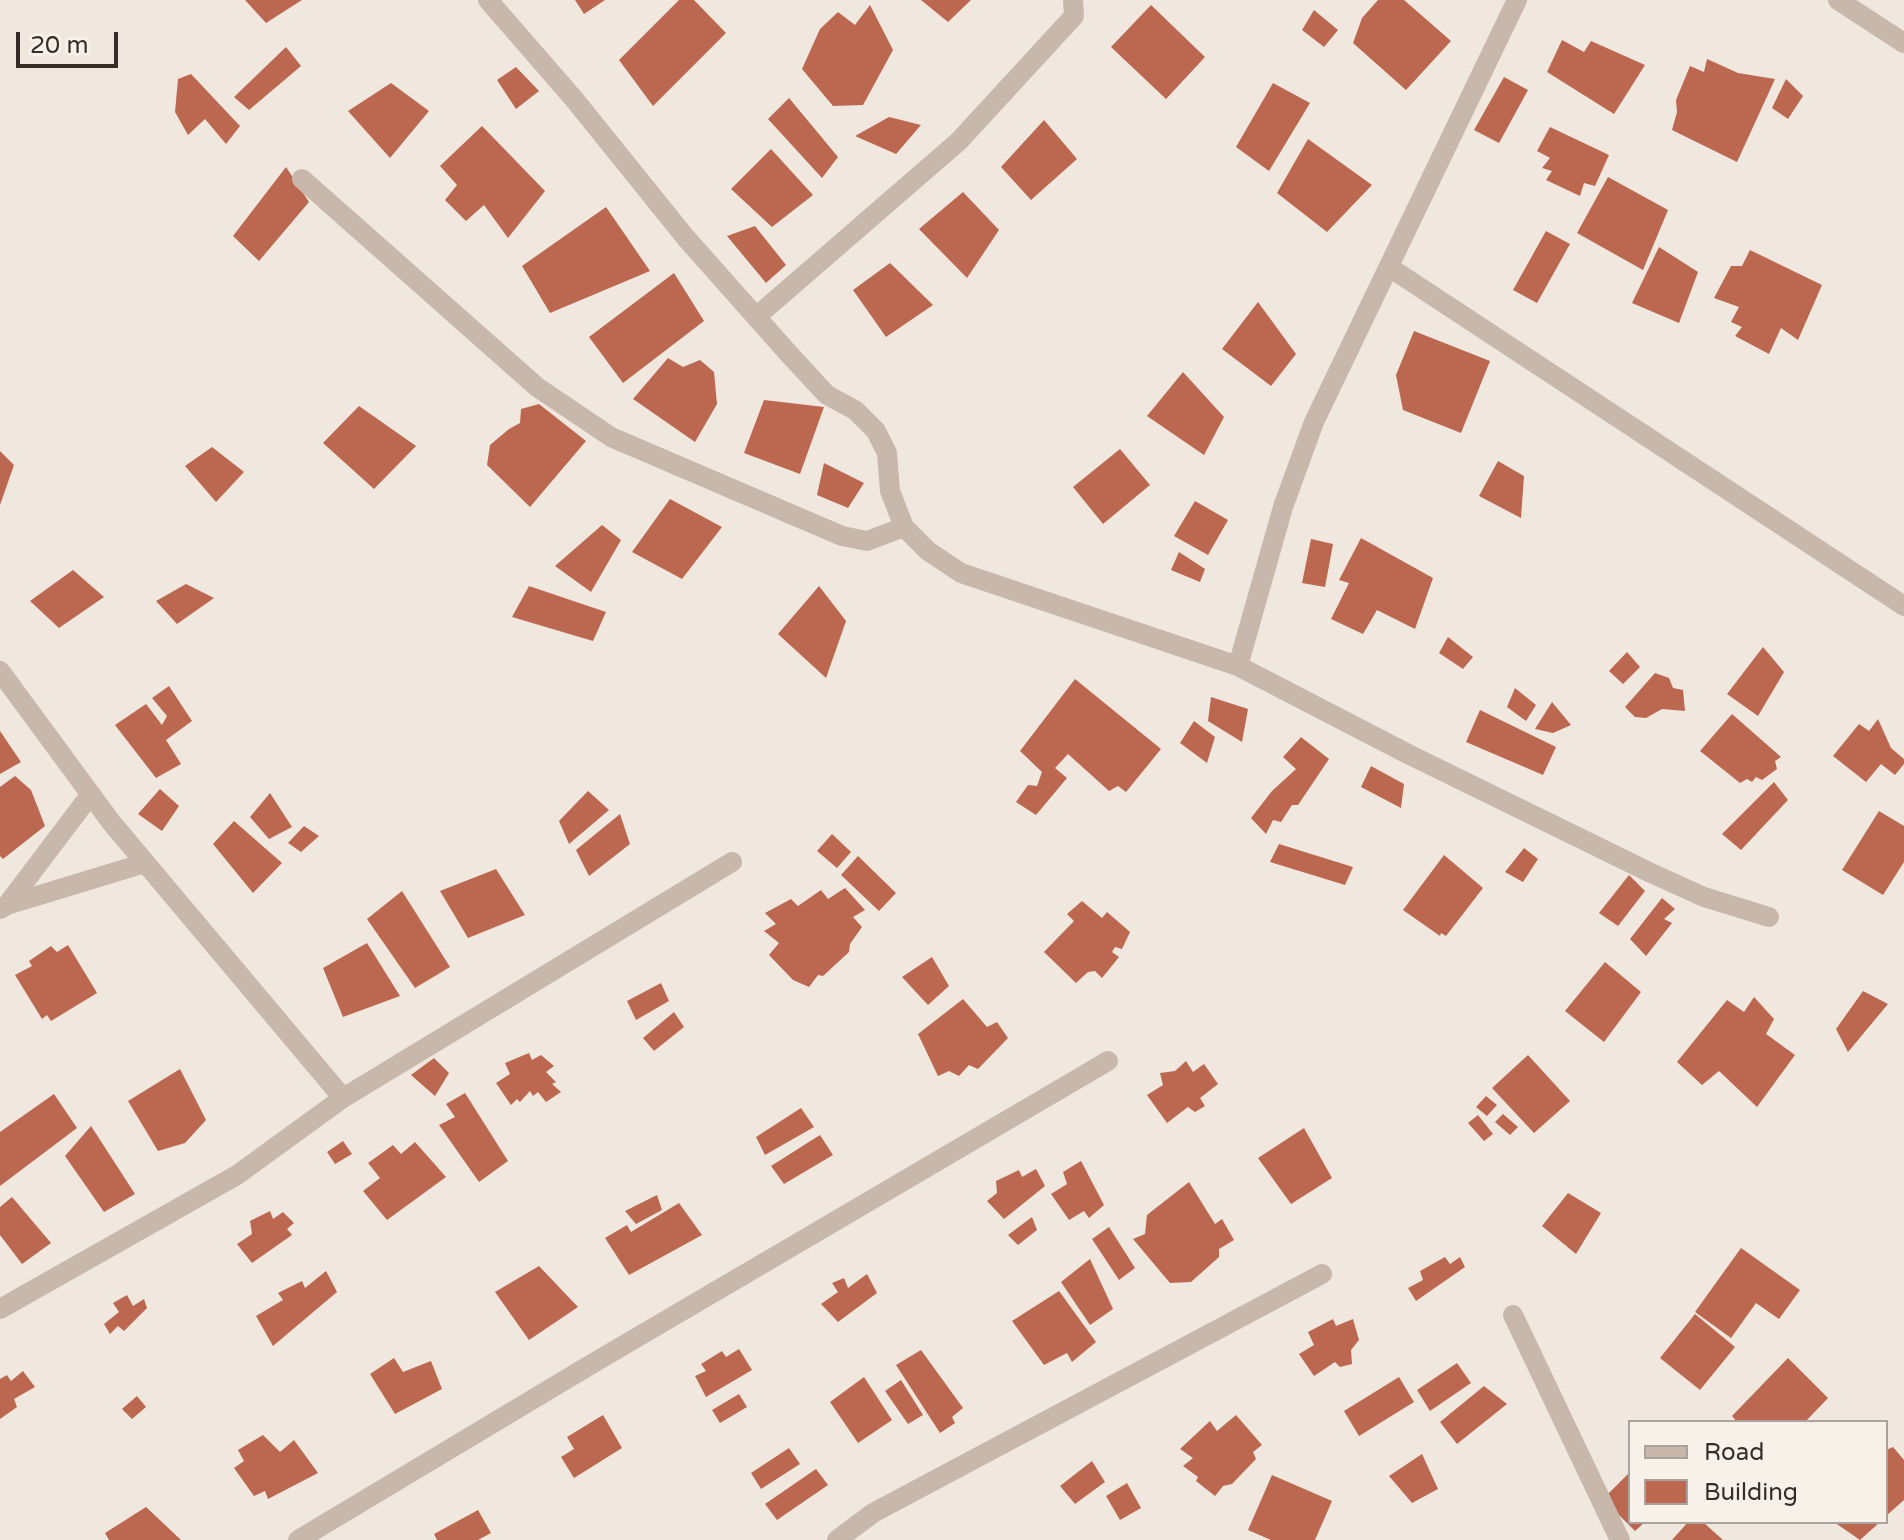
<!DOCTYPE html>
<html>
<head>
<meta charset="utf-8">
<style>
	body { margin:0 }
	#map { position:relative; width:1904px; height:1540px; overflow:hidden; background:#f0e7de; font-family:"Varela Round",sans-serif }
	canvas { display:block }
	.legend { position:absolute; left:1628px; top:1420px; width:260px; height:104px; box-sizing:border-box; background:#f8f1ea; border:2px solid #aaa39d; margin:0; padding:10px 14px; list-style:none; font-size:24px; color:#362d29 }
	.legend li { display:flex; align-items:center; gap:16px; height:40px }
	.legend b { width:40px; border:2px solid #aaa39d }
	.scale { position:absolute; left:16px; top:32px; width:102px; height:36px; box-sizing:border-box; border:4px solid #362d29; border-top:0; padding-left:10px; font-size:24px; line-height:28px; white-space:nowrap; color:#362d29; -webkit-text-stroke:6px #f8f1ea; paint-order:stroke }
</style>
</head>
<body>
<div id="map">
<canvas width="1904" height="1540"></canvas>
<ul class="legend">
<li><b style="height:10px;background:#c8b7ab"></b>Road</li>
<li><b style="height:22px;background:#bc6850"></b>Building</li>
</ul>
<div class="scale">20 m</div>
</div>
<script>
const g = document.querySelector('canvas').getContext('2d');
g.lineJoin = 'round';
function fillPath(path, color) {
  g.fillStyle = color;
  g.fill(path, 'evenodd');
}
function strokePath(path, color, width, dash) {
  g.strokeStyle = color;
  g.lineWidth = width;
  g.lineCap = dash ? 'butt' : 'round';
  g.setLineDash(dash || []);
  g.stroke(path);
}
const building = new Path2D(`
	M245,0h57l-36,23z
	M575,0h30l-21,14z
	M679,0h15l32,33 -73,73 -34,-46z
	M921,0h50l-23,22z
	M1378,0h26l47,41 -45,49 -53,-47 9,-25z
	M870,5l23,45 -30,55 -30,1 -31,-37 18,-40 18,-17 17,13z
	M1151,5l54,52 -39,42 -55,-52z
	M1314,10l24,20 -14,17 -22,-17z
	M1562,40l22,12 7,-11 54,24 -31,49 -67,-42z
	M286,47l15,19 -52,44 -15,-13z
	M1707,59l31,14 37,6 -38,83 -65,-32 5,-18 -1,-12 14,-34 14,6z
	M516,67l23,24 -23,18 -19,-29z
	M191,74l49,52 -14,18 -21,-25 -17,16 -13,-23 3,-33z
	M1504,77l24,13 -29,53 -25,-13z
	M1786,79l17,17 -15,23 -16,-11z
	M391,83l38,28 -39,47 -42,-47z
	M1273,83l37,20 -41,68 -33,-24z
	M789,98l49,59 -16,21 -54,-59z
	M889,117l32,8 -25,29 -41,-18z
	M1044,120l33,39 -46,41 -30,-33z
	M482,126l63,65 -37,47 -24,-33 -18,16 -21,-21 12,-15 -17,-19z
	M1550,127l59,28 -14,31 -11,-3 -4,13 -34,-16 6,-9 -10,-3 8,-10 -13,-7z
	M1308,139l64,46 -45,47 -50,-39z
	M771,149l42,46 -41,32 -41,-38z
	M286,167l23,35 -50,59 -26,-25z
	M1608,177l60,33 -25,60 -66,-37z
	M963,192l36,38 -32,48 -48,-49z
	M606,207l44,64 -100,42 -28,-47z
	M755,226l31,39 -20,18 -39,-47z
	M1546,231l24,13 -33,59 -24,-13z
	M1659,247l39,25 -19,51 -47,-20z
	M1750,250l72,35 -24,55 -17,-12 -12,26 -34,-18 7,-9 -11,-5 8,-15 -25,-9 17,-32h11z
	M890,263l43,42 -47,32 -33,-47z
	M674,273l30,48 -81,62 -34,-46z
	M1258,302l38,52 -25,32 -49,-37z
	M1414,331l76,30 -29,72 -58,-23 -7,-35z
	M668,358l15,9 17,-7 14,12 3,32 -22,38 -62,-43z
	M1183,372l41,45 -20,38 -57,-39z
	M764,400l60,7 -24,67 -56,-21z
	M539,404l47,37 -56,66 -43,-42 3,-20 19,-16 11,-6 1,-14z
	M359,406l57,40 -42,43 -51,-46z
	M212,447l32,25 -28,30 -31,-36z
	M1120,449l30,36 -47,39 -30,-37z
	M0,451l14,14 -14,40z
	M1498,461l26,15 -3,42 -42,-22z
	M824,463l40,20 -16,25 -31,-13z
	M670,499l52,28 -40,52 -50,-27z
	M1195,501l33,19 -20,35 -34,-19z
	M602,525l19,15 -30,52 -36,-26z
	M1361,538l72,40 -18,51 -38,-19 -14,24 -32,-15 18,-36 -10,-3z
	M1311,539l22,5 -8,43 -23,-4z
	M1179,552l26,17 -5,13 -29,-12z
	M73,570l31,27 -45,31 -29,-27z
	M186,584l28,14 -37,26 -21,-23z
	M529,586l77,26 -13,29 -81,-24z
	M819,586l27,35 -20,57 -48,-44z
	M1448,637l25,20 -10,12 -24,-16z
	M1763,647l21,25 -26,44 -31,-22z
	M1627,652l13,15 -17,17 -14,-13z
	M1655,673l14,5 4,10 10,2 2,21 -23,-2 -16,9 -11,-1 -10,-10z
	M1075,679l86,70 -35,43 -8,-6 -9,5 -41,-37 -13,14 12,10 -31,37 -20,-13 12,-17 9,1 5,-14 -22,-21z
	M169,686l23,35 -26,19 15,24 -25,14 -41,-53 31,-21 16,21 5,-9 -15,-18z
	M1515,688l21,17 -10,16 -19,-14z
	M1211,697l37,12 -6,33 -34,-21z
	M1552,702l19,23 -18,8 -18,-4z
	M1480,710l76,37 -13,28 -77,-33z
	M1732,714l49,43 -6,4 2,8 -15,11 -6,-3 -4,5 -5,-3 -7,4 -40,-32z
	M1878,719l13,29 13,11v5l-9,11 -14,-11 -15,18 -33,-26 26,-32 10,7z
	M1194,721l21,16 -8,26 -27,-20z
	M0,731l21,31 -21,12z
	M1301,737l28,22 -31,46h-6l-11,17 -8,-2 -7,14 -15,-16 21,-27 24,-22 -13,-12z
	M1371,766l33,18 -3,24 -40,-21z
	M15,776l16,14 14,36 -42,33 -3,-3v-69z
	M1774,782l14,18 -47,50 -19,-16z
	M160,789l19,17 -17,25 -24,-17z
	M588,791l21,19 -40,34 -10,-23z
	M270,793l22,34 -23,12 -19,-22z
	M1879,811l25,15v36l-21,33 -41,-25z
	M620,814l10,30 -41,32 -13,-26z
	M234,821l48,42 -29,30 -40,-49z
	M304,826l15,10 -18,16 -13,-9z
	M832,834l19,18 -14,16 -20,-17z
	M1279,844l74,23 -8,18 -75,-23z
	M1524,848l14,11 -15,23 -18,-10z
	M1444,855l39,33 -37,48 -5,-3 -1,3 -37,-26z
	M858,856l38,37 -17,18 -38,-36z
	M496,869l29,46 -57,23 -28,-47z
	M1629,875l16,16 -27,35 -19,-13z
	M845,888l20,22 -12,7 9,10 -12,17 -1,8 -26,24 -5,-1 -9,12 -16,-7 -24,-25 10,-12 -15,-12 12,-7 -11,-11 26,-14 7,7 23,-16 7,9z
	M402,891l48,76 -35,21 -48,-69z
	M1662,898l13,11 -11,10 8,4 -26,33 -16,-17z
	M1082,901l20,17 5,-6 23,20 -8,17 -7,-2 -3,5 7,5 -17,21 -7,-7 -7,1 -12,11 -32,-31 30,-31 -7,-7z
	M367,943l33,53 -57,21 -20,-49z
	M68,945l29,48 -46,28 -4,-6 -5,4 -27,-44 17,-9 -3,-5 22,-15 6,6z
	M932,957l17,29 -21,19 -26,-28z
	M1605,962l36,30 -37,50 -39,-31z
	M661,983l8,18 -33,19 -9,-19z
	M1863,991l25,13 -40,48 -12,-23z
	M1754,997l20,22 -8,15 29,21 -38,52 -38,-36 -17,14 -25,-23 50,-62 17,12z
	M963,999l24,28 10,-5 11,16 -30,31 -9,-4 -10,11 -10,-5 -11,5 -20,-42z
	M674,1012l10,15 -30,24 -11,-13z
	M529,1053l3,7 9,-5 13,11 -8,6 10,10 -4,2 9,8 -15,10 -8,-10 -5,4 -3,-5 -10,11 -3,-3 -6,6 -15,-22 14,-9 -5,-11z
	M1528,1055l42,46 -36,32 -42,-45z
	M434,1058l15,15 -14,23 -24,-21z
	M1186,1061l7,11 11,-8 14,20 -18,14 5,8 -10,6 -7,-5 -21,16 -20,-28 16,-10 -3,-12 15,-2z
	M180,1069l26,51 -21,23 -27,8 -30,-50z
	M465,1093l43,68 -29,21 -40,-57 16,-8 -9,-13z
	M54,1094l23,34 -77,58v-54z
	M1486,1096l11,9 -10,11 -11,-9z
	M801,1108l13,19 -49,28 -9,-18z
	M1503,1114l15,13 -8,8 -15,-13z
	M1478,1115l15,19 -9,7 -16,-18z
	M91,1126l44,68 -31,18 -39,-56z
	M1304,1128l28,50 -41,26 -33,-46z
	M820,1135l13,20 -49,29 -13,-18z
	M343,1141l9,13 -17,10 -8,-12z
	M415,1142l31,35 -59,43 -24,-29 17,-13 -12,-15 25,-18 8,9z
	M1081,1161l23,44 -15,13 -5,-7 -15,9 -18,-26 16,-10 -4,-12z
	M1036,1169l9,17 -41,33 -17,-18 10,-8 -1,-12 23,-11 3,7z
	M1189,1182l26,42 7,-5 12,21 -15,9v8l-28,25 -21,1 -37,-44 12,-5 2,-19z
	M1568,1193l33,20 -25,41 -34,-28z
	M657,1195l5,15 -26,14 -11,-13z
	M12,1197l39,46 -29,21 -22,-29v-28z
	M679,1203l23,32 -73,40 -24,-37 22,-13 4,7z
	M270,1211l3,8 10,-7 11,11 -7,6 5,6 -40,28 -15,-19 15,-10 -2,-13z
	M1032,1217l5,13 -19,15 -10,-10z
	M1109,1227l26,41 -16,12 -27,-41z
	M1741,1248l59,42 -21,29 -23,-16 -25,35 -36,-26z
	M1445,1257l5,7 10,-7 5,10 -49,34 -8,-13 15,-8 -3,-9z
	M1090,1259l23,50 -23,16 -29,-43z
	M539,1266l39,41 -49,33 -34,-48z
	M326,1271l11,21 -64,54 -17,-30 27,-16 -5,-7 24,-12 3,7z
	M867,1274l10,19 -39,29 -17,-18 17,-12 -6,-9 12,-5 4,10z
	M1059,1291l37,51 -24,20 -5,-9 -23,12 -32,-44z
	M127,1295l6,11 11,-7 3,9 -23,23 -6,-5 -8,8 -6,-10 15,-12 -6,-9z
	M1695,1314l40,33 -35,43 -40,-32z
	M1333,1319l3,7 17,-7 6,21 -8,10 1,14 -12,3 -5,-5 -21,14 -15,-22 15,-9 -6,-13z
	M739,1349l13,21 -46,27 -11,-21 11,-5 -5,-7 21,-13 4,6z
	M921,1350l42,58 -11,9 3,6 -15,10 -44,-68z
	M394,1358l9,14 28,-11 11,28 -47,25 -25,-40z
	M1788,1358l40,40 -23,24h-68l-5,-6z
	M1457,1363l14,20 -41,28 -13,-21z
	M23,1371l12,16 -21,12 3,8 -17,12v-40l7,-4 4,6z
	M864,1377l28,43 -34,23 -28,-41z
	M1399,1377l15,25 -55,34 -15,-25z
	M901,1380l22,35 -15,9 -23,-33z
	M1484,1386l23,18 -50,40 -17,-22z
	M739,1394l8,13 -27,16 -8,-13z
	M137,1396l9,11 -14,12 -10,-10z
	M603,1415l19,33 -48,30 -13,-21 13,-8 -7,-12z
	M1236,1415l26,30 -9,7 3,7 -24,25 -9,2 -8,10 -19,-15 2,-4 -15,-11 10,-8 -13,-9 30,-28 7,10z
	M263,1435l17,17 14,-12 24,33 -50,26 -3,-8 -11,5 -20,-28 10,-7 -6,-11z
	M1893,1447l11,13v40l-18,16v-66z
	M789,1448l11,16 -39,25 -10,-16z
	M1422,1454l16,35 -26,14 -23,-27z
	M1092,1461l13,21 -30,22 -15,-18z
	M816,1469l12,16 -51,35 -12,-16z
	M1630,1472v50h15l-10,9 -32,-32z
	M1272,1475l60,26 -17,39h-44l-23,-10z
	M1127,1483l14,25 -21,12 -14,-24z
	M146,1507l35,33h-72l-4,-7z
	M478,1510l13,23 -13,7h-41l-3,-6z
	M1688,1522h15l20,18h-51z
	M1834,1522h46l-20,18z`);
const minor = new Path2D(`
	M488,0l86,99 112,139 103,116 38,41 28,15 21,21 11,22 3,38 14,36 24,24 33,22 277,93 170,88 243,119 53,24 65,20
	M1838,0l66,43
	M302,179l235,208 74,50 231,99 25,5 37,-14
	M1389,267l515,339
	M756,317l203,-176 115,-125 -1,-16
	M1238,666l45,-159 31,-85 203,-422
	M0,671l111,151 232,276
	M7,905l84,-111
	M0,909l7,-4 138,-42
	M0,1309l237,-134 106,-77 389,-236
	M1513,1315l107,225
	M298,1540l292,-175 518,-304
	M837,1540l36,-27 449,-239`);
fillPath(building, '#bc6850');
strokePath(minor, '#c8b7ab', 20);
</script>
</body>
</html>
